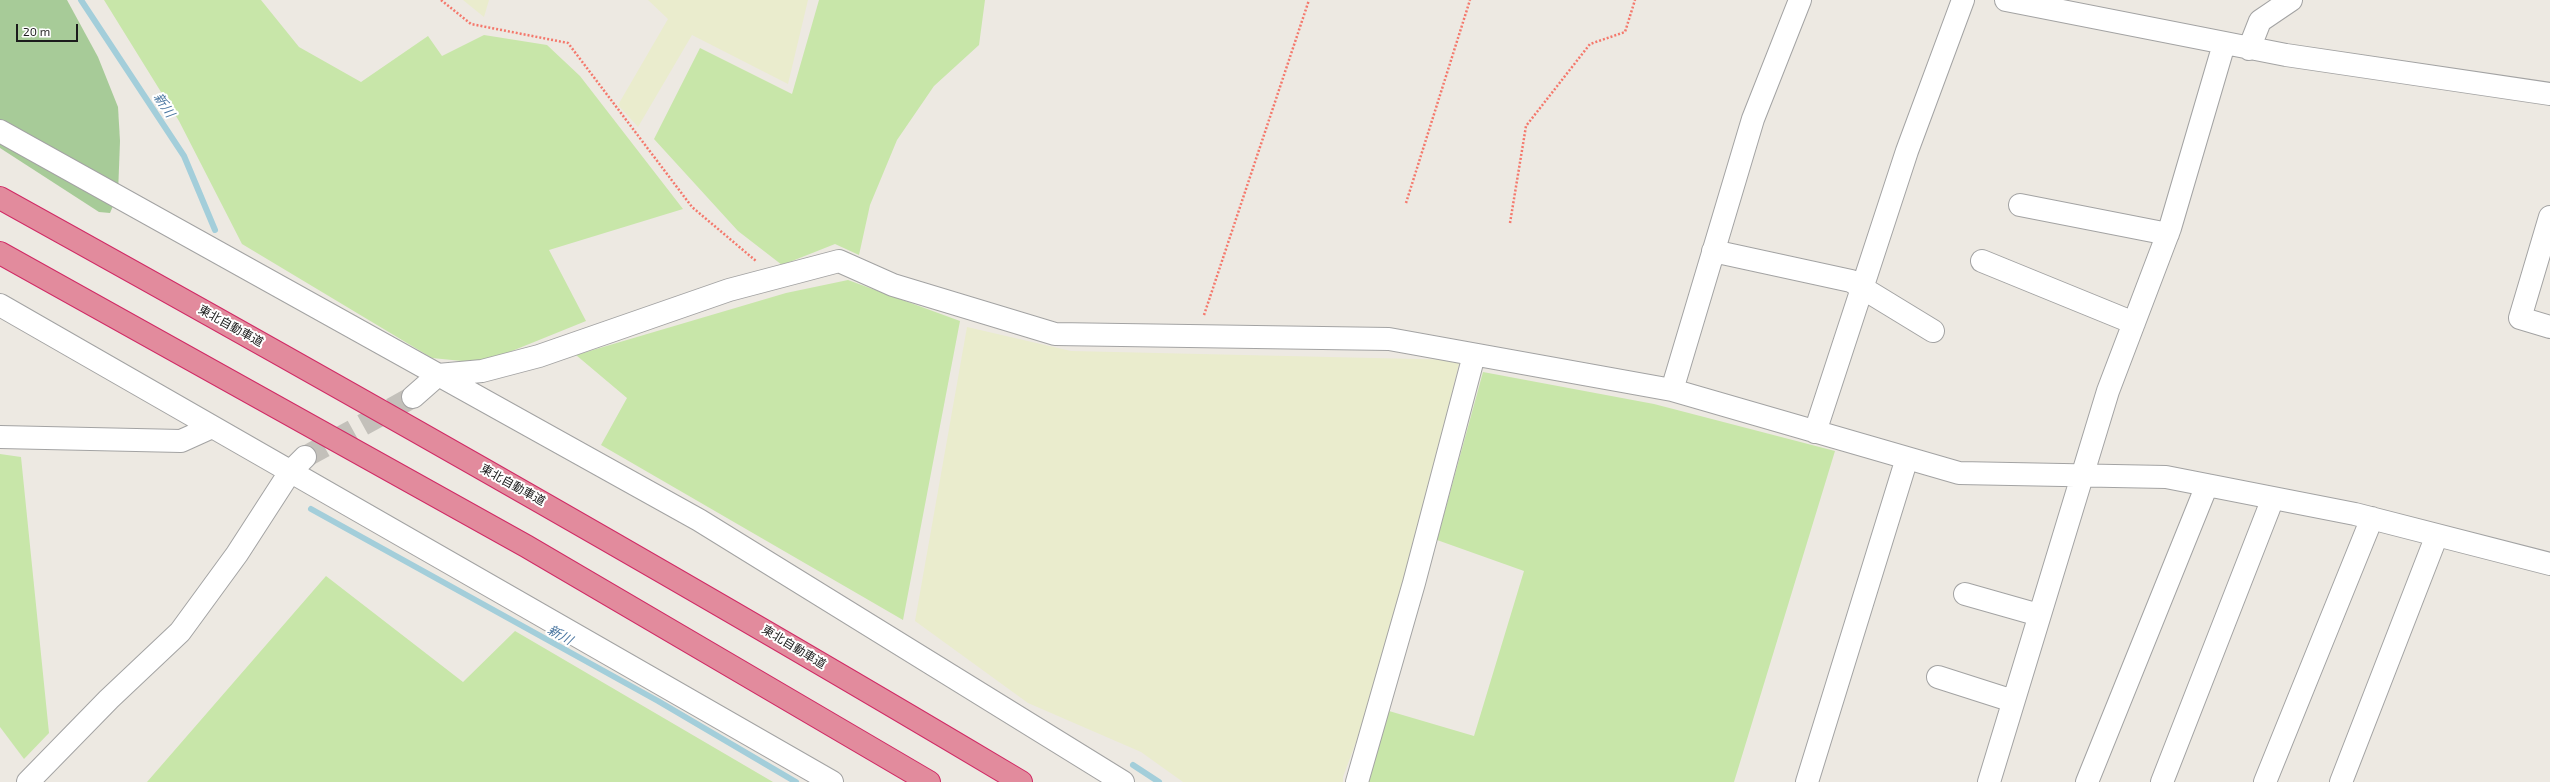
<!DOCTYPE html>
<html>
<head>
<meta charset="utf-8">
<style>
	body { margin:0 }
	#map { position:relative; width:2550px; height:782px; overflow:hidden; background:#ede9e2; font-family:"Exo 2",sans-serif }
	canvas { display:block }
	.scale { position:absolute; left:16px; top:24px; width:62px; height:18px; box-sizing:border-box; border:2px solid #1c1c1c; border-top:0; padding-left:5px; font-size:12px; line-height:14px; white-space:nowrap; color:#1c1c1c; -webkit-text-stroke:3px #fff; paint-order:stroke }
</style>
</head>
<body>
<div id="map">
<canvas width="2550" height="782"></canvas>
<div class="scale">20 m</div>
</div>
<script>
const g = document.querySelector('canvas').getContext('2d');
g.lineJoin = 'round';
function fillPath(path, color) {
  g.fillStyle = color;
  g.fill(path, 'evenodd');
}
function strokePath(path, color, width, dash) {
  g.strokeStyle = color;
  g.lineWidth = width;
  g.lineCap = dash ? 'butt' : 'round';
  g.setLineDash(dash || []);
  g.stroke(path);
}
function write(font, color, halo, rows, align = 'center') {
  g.font = font + ' "Exo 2","Noto Sans JP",sans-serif';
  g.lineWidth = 4;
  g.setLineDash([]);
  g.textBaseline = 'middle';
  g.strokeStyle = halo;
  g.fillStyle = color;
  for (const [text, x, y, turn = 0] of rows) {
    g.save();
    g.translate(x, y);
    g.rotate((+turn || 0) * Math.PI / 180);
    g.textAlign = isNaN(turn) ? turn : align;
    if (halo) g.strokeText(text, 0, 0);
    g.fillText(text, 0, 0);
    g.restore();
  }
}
const farmland = new Path2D(`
	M463,0h26l-5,17z
	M648,0h160l-20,84 -96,-49 -54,92 -20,-22 50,-86z
	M967,327l104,24 389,9 -55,221 -14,67 -48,129v5h-160l-42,-30 -113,-49 -113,-82z`);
const grass = new Path2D(`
	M104,0h157l38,47 62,35 67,-46 14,20 42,-21 63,10 33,31 103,133 -134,41 37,71 -84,34 -30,7 -40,-4 -190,-114 -63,-123z
	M819,0h166l-6,45 -45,41 -37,54 -27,65 -11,50 -24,-11 -53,21 -44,-34 -84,-92 46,-91 92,46z
	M848,280l112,41 -57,299 -302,-175 26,-47 -51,-43 210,-62z
	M1483,372l171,32 181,47 -101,331h-371v-8l26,-63 85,25 50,-165 -87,-31z
	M0,454l21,3 28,276 -25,26 -24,-32z
	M326,576l137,106 52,-51 258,151h-626z`);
const forest = new Path2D(`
	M0,0h67l31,57 20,50 2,34 -2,53 -8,19 -11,-1 -99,-64z`);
const stream = new Path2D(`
	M81,0l103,156 31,74
	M311,509l347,192 138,81
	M1133,765l26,17`);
const minorTunnel = new Path2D(`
	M305,457l108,-60`);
const path = new Path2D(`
	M441,0l30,24 97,19 124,164 64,54
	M1406,203l64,-203
	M1510,223l16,-97 64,-82 35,-12 10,-32
	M1204,315l105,-315`);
const minor = new Path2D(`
	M2006,0l280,55 264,39
	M2249,49l11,-28 31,-21
	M0,131l699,389 424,262
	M2020,205l148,29
	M2550,217l-30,101 30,9
	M1713,251l138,30 82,50
	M1982,261l152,62
	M0,305l832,477
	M1672,390l81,-271 47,-119
	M413,397l25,-22 44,-4 57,-15 190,-66 110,-29 54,24 162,49 334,5 283,51 287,83 207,4 189,37 195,50
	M1815,432l92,-281 56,-151
	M0,437l181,4 31,-14
	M1965,594l74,21
	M1938,677l75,24
	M28,782l81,-83 71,-67 57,-78 53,-82 15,-15
	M1357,782l57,-199 60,-228
	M1807,782l100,-324
	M1989,782l119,-391 62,-163 54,-184
	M2087,782l120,-297
	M2162,782l111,-284
	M2265,782l107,-264
	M2341,782l96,-247`);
const highway = new Path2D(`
	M0,198c343,190 684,383 1021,584
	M0,253l526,293 403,236`);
const streetNames = [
	["東北自動車道",231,326,29],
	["東北自動車道",513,485,29],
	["東北自動車道",794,647,31]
];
const waterNames = [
	["新川",164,105,56],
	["新川",560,635,29]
];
fillPath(farmland, '#eaeccd');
fillPath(grass, '#c8e6a9');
fillPath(forest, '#a7cb98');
strokePath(stream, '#a3ceda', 6);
strokePath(minorTunnel, '#c3c0ba', 22, [22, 11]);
strokePath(minor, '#a3a3a3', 24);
strokePath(highway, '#d02a65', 24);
strokePath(path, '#f4786c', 2.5, [2, 2]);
strokePath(minor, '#fff', 22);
strokePath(highway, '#e28b9d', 22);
write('12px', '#1c1c1c', '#fff', streetNames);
write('italic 13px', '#4a76a0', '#fff', waterNames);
</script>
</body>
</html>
